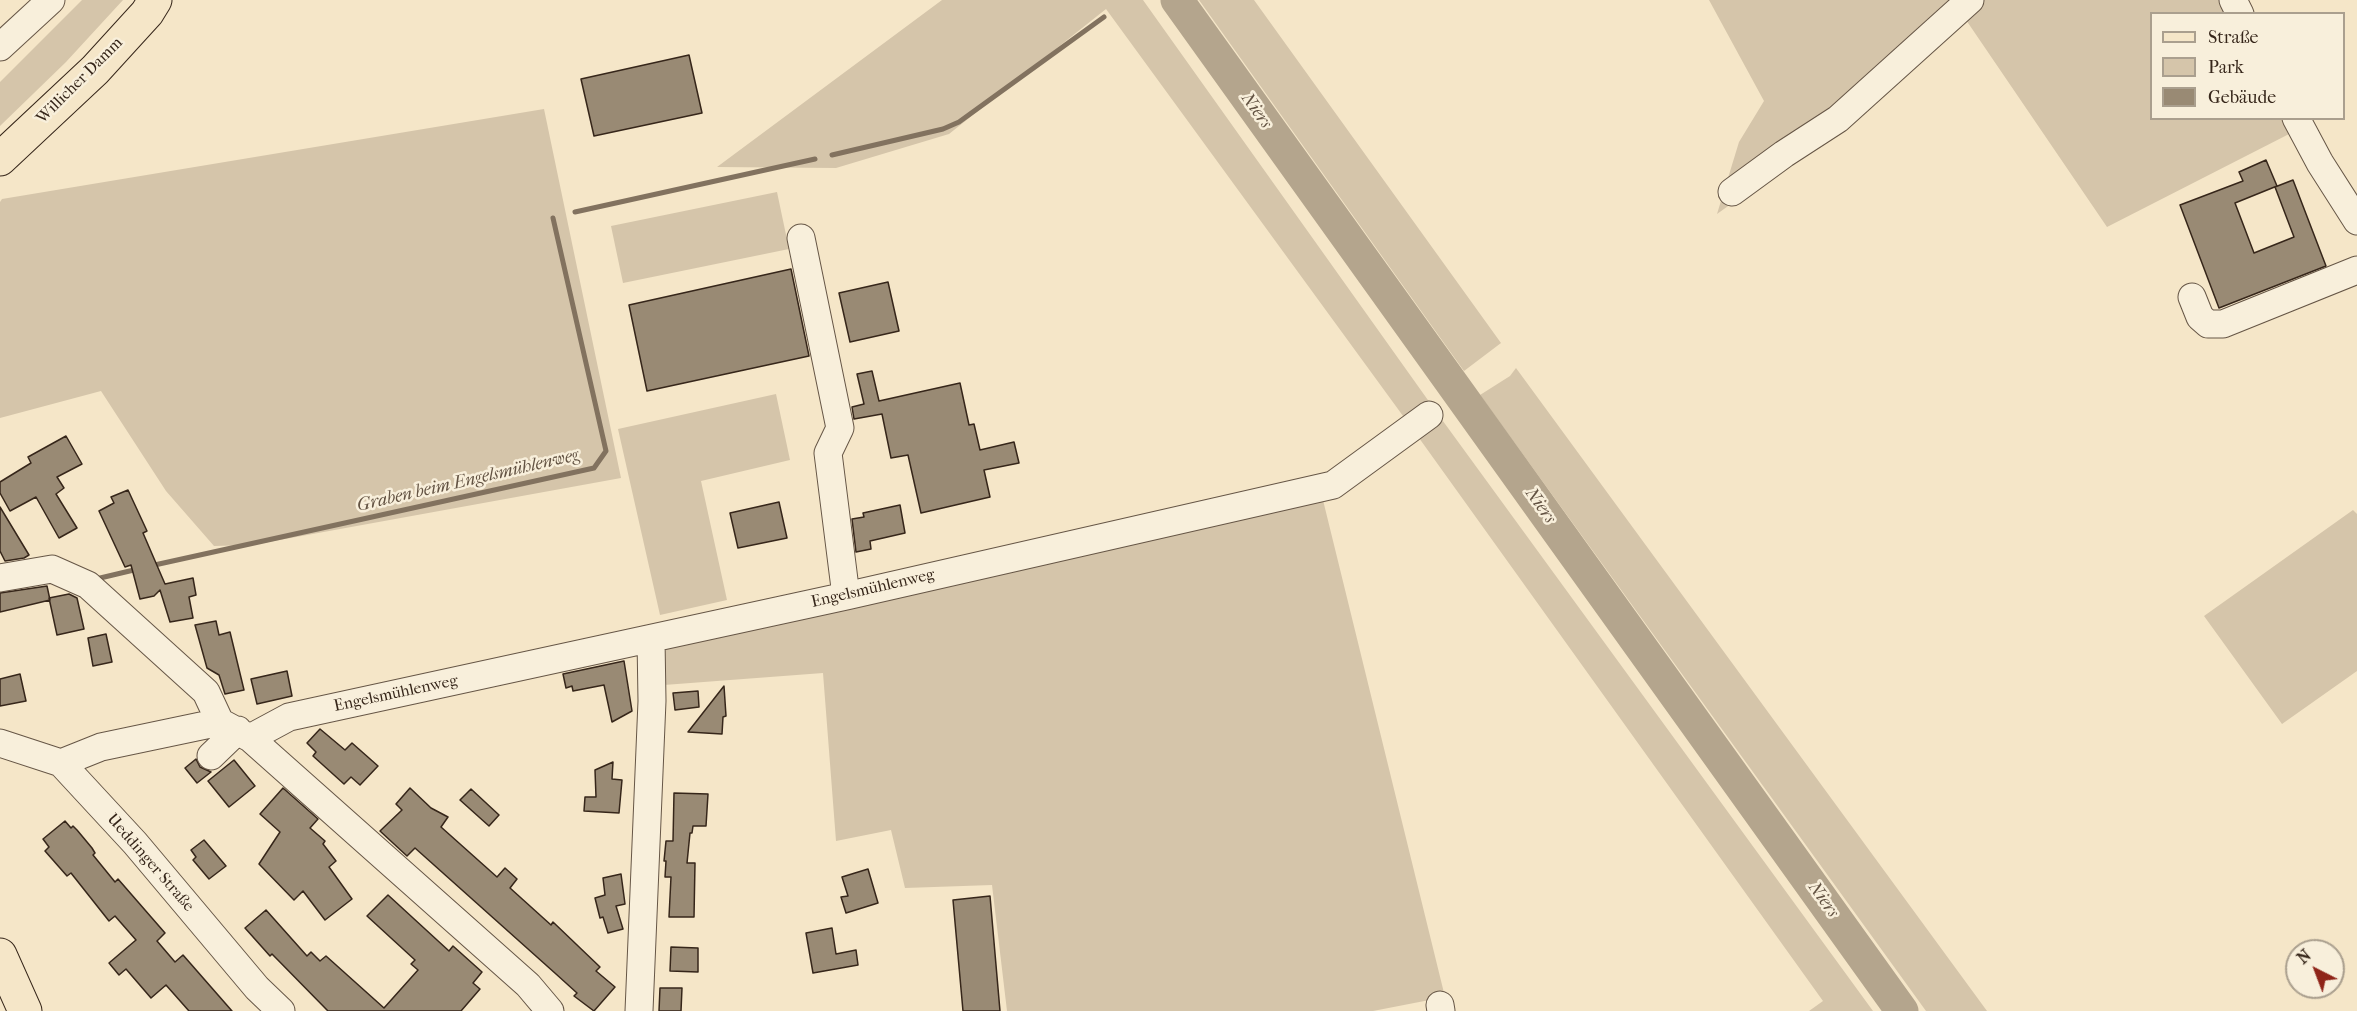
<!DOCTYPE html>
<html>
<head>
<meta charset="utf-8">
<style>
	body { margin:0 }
	#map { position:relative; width:2357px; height:1011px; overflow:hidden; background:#f5e6c8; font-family:"IM FELL French Canon",serif }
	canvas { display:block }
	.legend { position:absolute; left:2150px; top:12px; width:195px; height:108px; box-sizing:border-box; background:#f8efdb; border:2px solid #aa9f8e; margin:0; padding:8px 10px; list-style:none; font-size:18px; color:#36261a }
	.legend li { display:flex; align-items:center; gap:12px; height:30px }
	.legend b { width:30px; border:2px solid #aa9f8e }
	.north { position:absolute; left:2285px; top:939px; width:60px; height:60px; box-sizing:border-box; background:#f8efdb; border:2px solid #aa9f8e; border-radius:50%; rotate:318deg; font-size:16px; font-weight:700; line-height:24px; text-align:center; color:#36261a }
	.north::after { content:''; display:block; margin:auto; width:21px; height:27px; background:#8f2418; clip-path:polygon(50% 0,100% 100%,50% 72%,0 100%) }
</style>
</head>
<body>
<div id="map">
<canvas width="2357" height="1011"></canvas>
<ul class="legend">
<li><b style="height:8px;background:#f5e6c8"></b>Straße</li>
<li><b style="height:16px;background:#d5c5aa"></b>Park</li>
<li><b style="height:16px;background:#998a74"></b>Gebäude</li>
</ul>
<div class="north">N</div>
</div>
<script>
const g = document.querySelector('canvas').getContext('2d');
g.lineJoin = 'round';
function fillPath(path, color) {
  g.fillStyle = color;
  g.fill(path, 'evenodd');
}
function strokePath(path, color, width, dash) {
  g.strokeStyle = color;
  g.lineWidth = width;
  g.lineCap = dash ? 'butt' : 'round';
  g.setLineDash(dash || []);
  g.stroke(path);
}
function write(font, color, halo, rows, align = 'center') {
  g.font = font + ' "IM FELL French Canon",serif';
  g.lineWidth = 5;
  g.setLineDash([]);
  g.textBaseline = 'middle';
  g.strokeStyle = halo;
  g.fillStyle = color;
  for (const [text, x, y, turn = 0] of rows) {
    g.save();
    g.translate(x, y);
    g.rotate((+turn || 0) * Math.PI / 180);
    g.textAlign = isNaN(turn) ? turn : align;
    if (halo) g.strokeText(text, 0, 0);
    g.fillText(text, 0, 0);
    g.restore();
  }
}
const green = new Path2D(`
	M82,0h41l-57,62 -66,64v-44z
	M942,0h201l297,417 433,594h-64l14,-10 -409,-570 -308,-422 -157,125 -113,34 -119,-1z
	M1199,0h55l247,343 -37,28z
	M1709,0h271l-10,11 13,-11h240l7,13 -78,1v104l134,1 7,13 -186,95 -143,-210 -131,114 -116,83 22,-72 25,-41z
	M544,109l77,369 -369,67 -38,1 -48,-55 -65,-100 -101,27v-216l2,-3z
	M777,192l12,57 -166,34 -12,-57z
	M1516,368l471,643h-61l-446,-616 30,-19z
	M776,394l14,66 -89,21 26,119 -67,15 -42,-186z
	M1322,496l123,501 -72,14h-366l-15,-126 -87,3 -14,-58 -55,11 -13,-168 -159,12 -11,-55z
	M2353,510l4,4v157l-75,53 -78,-108z`);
const stream = new Path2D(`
	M832,155l111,-26 16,-7 145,-105
	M575,212l240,-53
	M150,566l444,-98 12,-17 -53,-233
	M96,579l42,-10`);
const river = new Path2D(`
	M1177,0l725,1011`);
const building = new Path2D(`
	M689,55l13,58 -108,23 -13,-57z
	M2266,160l11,26 -42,17 19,50 40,-16 -19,-50 18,-7 33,86 -107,42 -39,-103 63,-24 -4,-9z
	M791,269l18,87 -162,35 -18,-86z
	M888,282l11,49 -49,11 -11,-49z
	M872,371l7,30 81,-18 9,42 5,-1 6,26 34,-8 5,21 -35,7 6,27 -69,16 -13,-58 -17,3 -9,-44 -28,5 -2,-12 12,-3 -7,-30z
	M66,436l16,28 -25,13 7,11 -8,6 21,34 -18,10 -23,-41 -26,14 -10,-18v-11l31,-19 -3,-6z
	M128,490l19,41 -4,2 22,51 28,-6 3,17 -7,2 4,21 -23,4 -10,-32 -6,6 -14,3 -9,-34 -6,2 -26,-56 15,-8 -3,-6z
	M779,502l8,36 -49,10 -8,-35z
	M900,505l5,28 -35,8 1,8 -15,3 -4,-33 12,-2 -1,-4z
	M0,507l29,48 -5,3 -19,3 -5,-10z
	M47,586l3,14 -50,12v-19z
	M69,594l8,4 7,31 -27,6 -8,-37z
	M216,621l3,14 11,-3 14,58 -19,4 -6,-19 -12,-7 -12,-43z
	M106,634l6,28 -19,4 -5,-28z
	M624,661l8,50 -20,11 -8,-37 -31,6 -1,-5 -6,2 -3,-14z
	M287,671l5,25 -35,8 -6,-25z
	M20,674l6,27 -26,5v-27z
	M724,686l2,30 -3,1 -1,17 -34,-2z
	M698,691l1,16 -24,3 -2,-17z
	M320,729l25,21 7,-7 26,23 -18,19 -9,-8 -7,7 -31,-28 3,-4 -9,-9z
	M196,759l4,8 11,5 -14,11 -12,-15z
	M234,760l21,26 -26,21 -21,-26z
	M613,762l-1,17 10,1 -3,33 -35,-2 1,-14h11l-1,-27z
	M283,788l35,31 -8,9 15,13 -2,3 13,17 -7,6 23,32 -27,21 -22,-29 -9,9 -35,-36 21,-32 -20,-18z
	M410,788l21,20 17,9 -7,10 56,50 8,-9 12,11 -7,9 41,37 2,-3 47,45 -4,4 19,16 -21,24 -20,-15 3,-3 -21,-19 -141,-126 -8,8 -27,-25 22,-21 -6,-6z
	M471,789l28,26 -10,11 -29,-26z
	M674,793l34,1 -2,32h-13l-1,7h-2l-3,30h8l-1,54h-25l2,-40h-6l1,-16h-2l2,-20h7z
	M65,821l6,7 2,-2 4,4 15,18 3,5 -2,2 22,27 3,-3 47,54 -8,8 18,21 8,-7 49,56h-43l-23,-26 -15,13 -25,-29 -7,6 -10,-12 27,-23 -21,-24 -6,5 -38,-48 -4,3 -22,-25 4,-4 -6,-8z
	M204,840l22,26 -17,13 -16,-19 3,-3 -5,-7z
	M868,869l10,34 -32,10 -5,-16 7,-1 -6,-19z
	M621,874l4,30 -9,2 7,23 -15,4 -5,-16 -3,1 -5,-20 10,-3 -2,-17z
	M388,895l61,56 4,-5 29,26 -9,11 7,6 -19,22h-133l-56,-57 -2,2 -25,-28 21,-18 41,46 4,-4 9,9 6,-5 58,52 34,-38 -7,-6 4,-4 -48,-44z
	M990,896l10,115h-37l-10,-111z
	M832,928l4,26 20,-4 2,15 -45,8 -7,-40z
	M671,947l27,1v24l-28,-1z
	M660,988h22l-1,23h-22z`);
const minor = new Path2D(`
	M2233,0l7,14
	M0,47l51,-47
	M2296,118l24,45 37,58
	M1732,192l52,-38 54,-35 132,-119
	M801,238l39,190 -12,25 18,143
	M2192,297l8,20 8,7h15l134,-54
	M0,578l52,-9 36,16 118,107 14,30
	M250,738l39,-21 557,-121 487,-111 96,-70
	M0,743l61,20 74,80 122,145 24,23
	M211,756l27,-26
	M61,763l40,-16 119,-25 30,16 278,247 22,26
	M1440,1005l1,6
	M639,1011l13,-310 -1,-62`);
const major = new Path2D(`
	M0,159l95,-89 52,-57 8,-13
	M0,955l25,56`);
const streetNames = [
	["Willicher Damm",80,81,-45],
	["Engelsmühlenweg",873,589,-13],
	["Engelsmühlenweg",396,694,-12],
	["Ueddinger Straße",150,863,49]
];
const waterNames = [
	["Niers",1256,111,54],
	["Graben beim Engelsmühlenweg",468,481,-13],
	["Niers",1540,506,54],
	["Niers",1823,900,54]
];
fillPath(green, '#d5c5aa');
strokePath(stream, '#82725f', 5);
strokePath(river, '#b4a58d', 33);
fillPath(building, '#998a74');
strokePath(building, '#36261a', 1.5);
strokePath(minor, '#665646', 29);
strokePath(major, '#36261a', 35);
strokePath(minor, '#f8efdb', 27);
strokePath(major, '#f5e6c8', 33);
write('16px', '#36261a', '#f8efdb', streetNames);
write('italic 18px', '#625242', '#f8efdb', waterNames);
</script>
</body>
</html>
